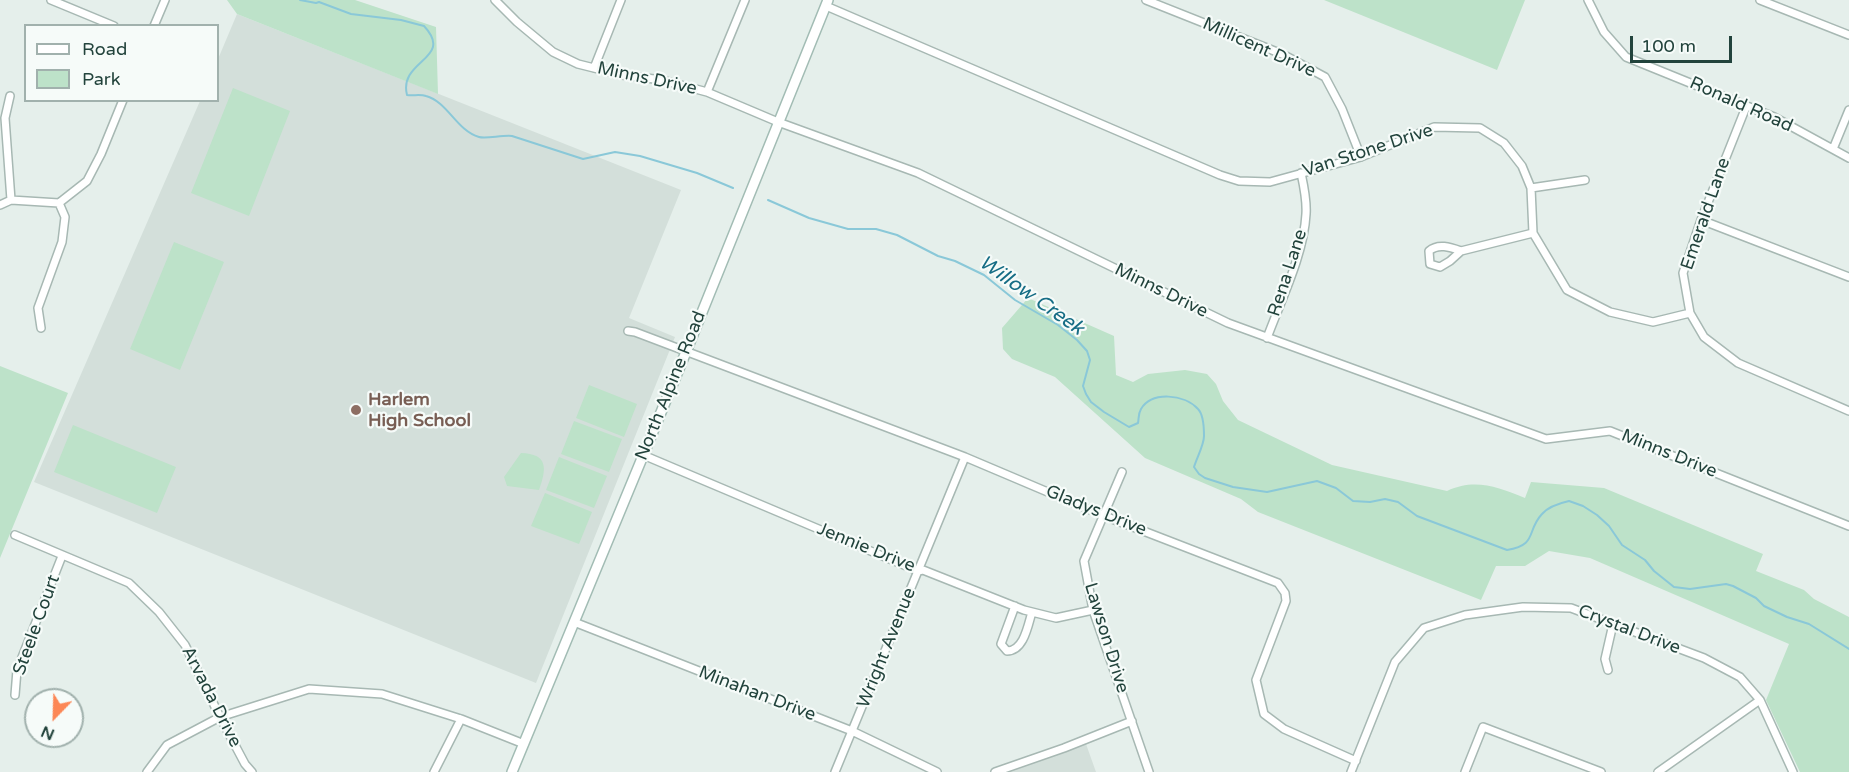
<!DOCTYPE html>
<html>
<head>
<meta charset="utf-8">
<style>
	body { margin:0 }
	#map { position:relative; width:1849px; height:772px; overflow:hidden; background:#e5efeb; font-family:"Varela Round",sans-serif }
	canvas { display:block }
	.legend { position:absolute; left:24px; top:24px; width:195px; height:78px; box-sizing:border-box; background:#f6fbf9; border:2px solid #a1b1ad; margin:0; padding:8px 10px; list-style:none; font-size:18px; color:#22433c }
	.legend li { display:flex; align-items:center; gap:12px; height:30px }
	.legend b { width:30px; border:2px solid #a1b1ad }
	.north { position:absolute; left:24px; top:688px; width:60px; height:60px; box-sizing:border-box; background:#f6fbf9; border:2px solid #a1b1ad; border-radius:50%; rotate:203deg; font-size:16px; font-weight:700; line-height:24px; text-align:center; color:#22433c }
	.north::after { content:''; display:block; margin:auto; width:21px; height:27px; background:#fc8756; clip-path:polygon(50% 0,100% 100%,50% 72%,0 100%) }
	.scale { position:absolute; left:1630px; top:36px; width:102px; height:27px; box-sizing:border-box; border:3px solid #22433c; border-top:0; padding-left:8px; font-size:18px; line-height:21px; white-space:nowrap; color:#22433c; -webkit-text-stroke:4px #f6fbf9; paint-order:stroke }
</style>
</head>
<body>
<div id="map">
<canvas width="1849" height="772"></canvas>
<ul class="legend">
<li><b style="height:8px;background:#fff"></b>Road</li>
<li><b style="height:16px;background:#bde2c9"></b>Park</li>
</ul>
<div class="north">N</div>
<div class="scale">100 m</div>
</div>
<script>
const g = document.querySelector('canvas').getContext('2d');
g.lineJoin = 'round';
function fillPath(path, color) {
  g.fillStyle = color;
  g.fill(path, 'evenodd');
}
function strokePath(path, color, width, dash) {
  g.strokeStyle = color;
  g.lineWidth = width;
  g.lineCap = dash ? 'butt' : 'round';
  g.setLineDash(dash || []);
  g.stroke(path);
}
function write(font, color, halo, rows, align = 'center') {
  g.font = font + ' "Varela Round",sans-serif';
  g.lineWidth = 4.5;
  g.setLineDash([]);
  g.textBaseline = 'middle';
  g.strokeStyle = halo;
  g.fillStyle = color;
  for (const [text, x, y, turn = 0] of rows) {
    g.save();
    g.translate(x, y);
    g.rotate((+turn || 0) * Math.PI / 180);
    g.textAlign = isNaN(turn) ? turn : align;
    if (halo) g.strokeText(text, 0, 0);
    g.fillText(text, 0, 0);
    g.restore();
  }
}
const built = new Path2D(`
	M237,14l444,176 -52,128 46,19 -139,346 -502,-201 166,-381 18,-1v-41z
	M1086,744l10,28h-92z`);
const green = new Path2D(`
	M227,0h128l81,27 2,67 -201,-80z
	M1324,0h201l-28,70z
	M233,88l57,23 -41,105 -58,-23z
	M174,242l50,20 -44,108 -50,-21z
	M1028,298l86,38 2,39 17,7 15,-8 37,-4 22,4 9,10 7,17 15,19 94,45 115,26c28,-13 50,-4 78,7l6,-16 73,6 159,66 -7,17 48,19 10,9 35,18v155h-49l-34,-72 23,-56 -199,-86 -41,-7 -24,15h-29l-15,34 -223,-88 -17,-13 -96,-41 -90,-81 -43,-18 -9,-10 -1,-21z
	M0,366l68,27 -68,165z
	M589,385l48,19 -13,33 -48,-19z
	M574,421l48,18 -13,33 -48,-18z
	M73,425l103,42 -19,46 -103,-41z
	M521,453c27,1 26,15 18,37l-32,-4 -3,-9z
	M559,457l48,19 -13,32 -48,-18z
	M545,493l47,19 -13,32 -48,-18z`);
const stream = new Path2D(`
	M300,0l16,3 3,-1 32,12 50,6 23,6c31,33 -26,34 -17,69 6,1 13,-1 19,1 22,6 30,34 53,41 7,2 23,-2 33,-1l71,23 32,-7 25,4 57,17 36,15
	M768,200l41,18 39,11h28l21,6 41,21 17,5 29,14 31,25 43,25 19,15 10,11 3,9 -7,26 3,8 5,8 13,10 25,15 9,-4c1,-5 0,-9 3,-14 11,-18 43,-15 57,0 5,5 6,20 6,27 0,9 -7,21 -10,31l5,7 6,4 28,9 34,5 50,-11 19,7 17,13 17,1 15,-3 13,3 19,14 90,34c31,-5 19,-19 35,-36 6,-7 18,-11 27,-13l14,5 14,9 12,11 13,19 23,15 9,11 20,16 16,2 36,-5 7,2 23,12 8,8 23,11 22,7 40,25`);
const minor = new Path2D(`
	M51,0l63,26
	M495,0l22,22 36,30 25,12 44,11 40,5 45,12 71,30 140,51 310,150 318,116 64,-8 239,95
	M1146,0l136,54 43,23 17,32 19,48
	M1588,0l16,32 22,25 148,60 75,41
	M1760,0l89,35
	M826,6l394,169 19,6 31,1 91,-25 73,-30 46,1 24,15 18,23 9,22 2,45 34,57 43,22 43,10 37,-9
	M154,26l11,-26
	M594,68l27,-68
	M707,92l38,-92
	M10,96l-5,22 6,82
	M1746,107l-45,113 -18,53 7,40 14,24 34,26 111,48
	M1833,149l16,-39
	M1531,188l54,-8
	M59,203l28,-22 14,-27 22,-54
	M0,205l11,-5 48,3
	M1701,220l148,57
	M1461,251c-11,-4 -23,-8 -32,0l1,13 10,3 10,-6 11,-10 72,-18
	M41,328l-3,-20 24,-66 3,-25 -6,-14
	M628,331l7,1 330,125 137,58 176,68 7,10 1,8 -30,79 8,34 20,15 72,32
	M1267,338c14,-38 37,-84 39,-124 1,-14 -2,-27 -5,-41
	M643,455l275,116 5,-1 101,40 32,8 37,-8
	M1122,472l-38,89 9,49 56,162
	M15,535l114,48 30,29 26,33 35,72 25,47 7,8
	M1015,606l-14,38 6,7c17,0 21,-26 25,-39
	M574,622l278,109 85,41
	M1608,670l-3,-11 8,-35
	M15,695l2,-25 45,-114
	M147,772l20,-27 53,-28 89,-28 73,5 79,25 63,25
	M434,772l27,-53
	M835,772l130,-315
	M995,772l69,-24 68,-27
	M1351,772l44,-110 29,-34 41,-13 58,-8 48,1 133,50 36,19 20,23 33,72
	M1465,772l18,-45 118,45
	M1658,772l102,-72`);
const secondary = new Path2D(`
	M512,772l174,-420 142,-352`);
const markers = [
	[356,410,6,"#8d6e63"]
];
const streetNames = [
	["Millicent Drive",1259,48,24],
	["Minns Drive",647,79,12],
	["Ronald Road",1741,105,24],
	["Van Stone Drive",1368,151,-18],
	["Emerald Lane",1706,214,-71],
	["Rena Lane",1288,273,-72],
	["Minns Drive",1161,291,26],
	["North Alpine Road",671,386,-68],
	["Minns Drive",1669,454,22],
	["Gladys Drive",1096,511,22],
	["Jennie Drive",866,548,22],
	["Steele Court",37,625,-70],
	["Crystal Drive",1629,630,21],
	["Lawson Drive",1106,638,73],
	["Wright Avenue",887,648,-68],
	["Minahan Drive",757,694,21],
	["Arvada Drive",211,697,63]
];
const educationNames = [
	["Harlem",368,400],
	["High School",368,421]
];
const waterNames = [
	["Willow Creek",1031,296,35]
];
fillPath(built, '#d3dfda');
fillPath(green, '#bde2c9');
strokePath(stream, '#8ac8d8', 2);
strokePath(minor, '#a7b8b3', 10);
strokePath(secondary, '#a2bcb4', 12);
strokePath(minor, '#fff', 7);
strokePath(secondary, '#fff', 9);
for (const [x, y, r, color] of markers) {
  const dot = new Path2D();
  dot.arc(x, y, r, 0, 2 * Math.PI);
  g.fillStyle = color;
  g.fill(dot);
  strokePath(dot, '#f6fbf9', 2);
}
write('18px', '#22433c', '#f6fbf9', streetNames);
write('bold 18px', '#785e54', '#f6fbf9', educationNames, 'left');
write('italic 20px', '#166d85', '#f6fbf9', waterNames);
</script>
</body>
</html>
